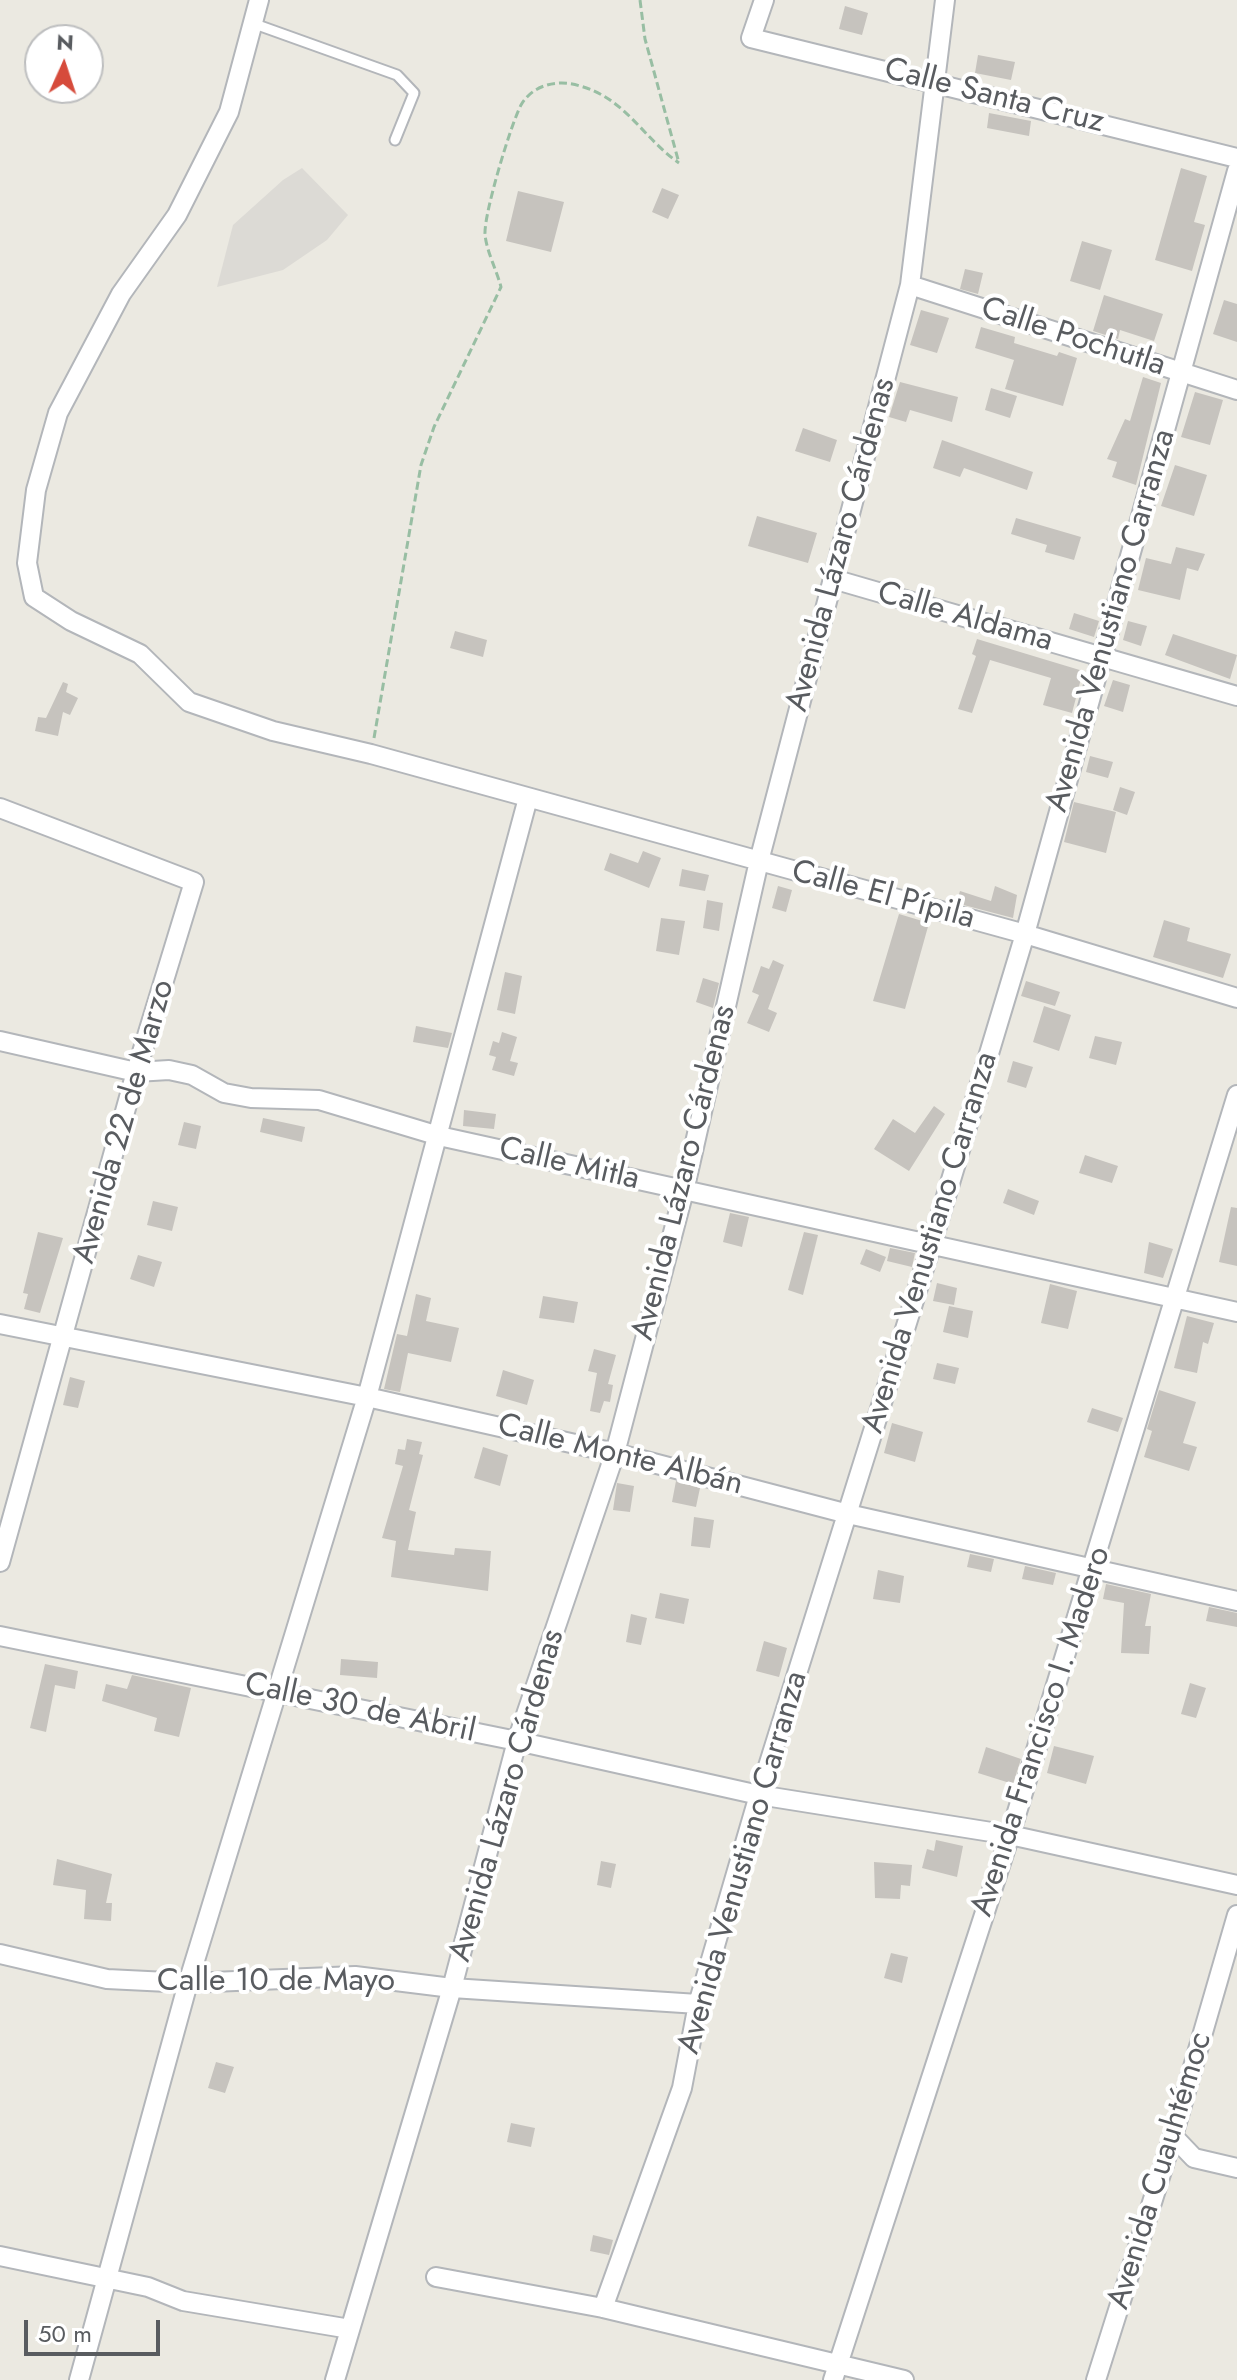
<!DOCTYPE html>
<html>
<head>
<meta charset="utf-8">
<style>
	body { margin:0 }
	#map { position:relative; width:1237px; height:2380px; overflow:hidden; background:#ebe9e1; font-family:Jost,sans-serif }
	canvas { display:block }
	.north { position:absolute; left:24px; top:24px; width:80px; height:80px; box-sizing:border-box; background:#fff; border:2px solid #bdbebf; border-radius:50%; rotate:3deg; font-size:22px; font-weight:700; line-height:32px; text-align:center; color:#595c60 }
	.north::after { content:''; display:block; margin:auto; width:28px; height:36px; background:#d64b3b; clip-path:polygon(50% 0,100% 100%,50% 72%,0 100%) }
	.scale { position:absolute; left:24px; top:2320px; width:136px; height:36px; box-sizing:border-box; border:4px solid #595c60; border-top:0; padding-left:10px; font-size:24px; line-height:28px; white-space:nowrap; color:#595c60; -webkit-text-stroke:6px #fff; paint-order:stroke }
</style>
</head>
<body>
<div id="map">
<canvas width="1237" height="2380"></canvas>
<div class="north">N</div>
<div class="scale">50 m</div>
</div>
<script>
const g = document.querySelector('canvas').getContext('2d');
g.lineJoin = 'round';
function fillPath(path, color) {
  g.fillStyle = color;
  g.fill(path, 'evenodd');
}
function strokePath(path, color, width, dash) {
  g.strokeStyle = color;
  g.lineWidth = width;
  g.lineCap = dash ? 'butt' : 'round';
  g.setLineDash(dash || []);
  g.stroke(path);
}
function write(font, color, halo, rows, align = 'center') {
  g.font = font + ' Jost,sans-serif';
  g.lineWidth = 8;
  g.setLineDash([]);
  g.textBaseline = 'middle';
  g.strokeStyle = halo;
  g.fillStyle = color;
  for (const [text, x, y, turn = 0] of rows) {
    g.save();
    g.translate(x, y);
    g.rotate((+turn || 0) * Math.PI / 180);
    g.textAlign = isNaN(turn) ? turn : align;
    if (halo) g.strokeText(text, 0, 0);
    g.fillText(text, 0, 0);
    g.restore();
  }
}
const industrial = new Path2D(`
	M302,168l46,47 -21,25 -44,30 -66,17 16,-62 50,-45z`);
const building = new Path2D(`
	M845,6l23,7 -6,22 -23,-6z
	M978,55l37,7 -4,18 -36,-7z
	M989,113l42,8 -2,15 -42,-8z
	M1181,168l26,8 -13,46 11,3 -13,46 -37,-11z
	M662,188l17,7 -11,24 -16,-7z
	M518,191l46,11 -13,50 -45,-11z
	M1082,241l30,9 -12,40 -30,-9z
	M965,269l18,4 -5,21 -18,-5z
	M1104,295l59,19 -9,27 -34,-11 -2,9 -25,-8z
	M1224,300l13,4v38l-24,-8z
	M921,310l28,8 -12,35 -27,-8z
	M981,327l34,10 -1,6 43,13 2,-4 18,6 -14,48 -58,-17 9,-29 -39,-12z
	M1143,377l18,6 -25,102 -24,-8 5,-15 -10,-3 18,-40 5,2z
	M900,382l58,15 -6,25 -42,-12 -4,12 -17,-5z
	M991,388l26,8 -7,22 -25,-8z
	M1195,392l28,8 -13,45 -29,-8z
	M803,428l34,12 -7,22 -35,-11z
	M942,440l91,32 -6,18 -63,-22 -4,9 -27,-9z
	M1175,465l32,10 -13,41 -33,-10z
	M757,516l60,17 -9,30 -60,-17z
	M1016,518l65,19 -7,23 -29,-8 2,-7 -36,-11z
	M1176,547l29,7 -7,17 -11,-3 -7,32 -42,-10 8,-32 25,6z
	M1074,613l25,8 -5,16 -25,-8z
	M1128,621l19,5 -6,20 -18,-6z
	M455,631l32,9 -4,17 -33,-9z
	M1173,634l64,21 -7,24 -65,-24z
	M977,639l106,32 -11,42 -29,-8 8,-27 -61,-18 -18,53 -14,-4 18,-53 -4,-2z
	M1113,680l17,5 -7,27 -19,-6z
	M63,682l5,2 -2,8 12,6 -8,17 -7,-3 -5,24 -23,-5 3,-14 8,1z
	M1090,756l23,6 -5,16 -22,-6z
	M1120,787l15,5 -8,23 -14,-5z
	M1074,802l42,10 -10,41 -42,-11z
	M643,851l18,7 -12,30 -45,-18 6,-17 28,10z
	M682,869l27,6 -4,16 -26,-5z
	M778,886l14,4 -6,22 -14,-4z
	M995,886l22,9 -4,23 -57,-15 4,-12 31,10z
	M707,900l16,3 -4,28 -16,-3z
	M899,914l30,9 -24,86 -32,-8z
	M661,918l24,3 -6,34 -23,-4z
	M1164,920l26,8 -3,13 44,13 -8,24 -70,-21z
	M773,960l11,5 -16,44 9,4 -8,19 -22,-9 12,-28 -7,-3 9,-26 8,3z
	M505,972l17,4 -7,38 -18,-4z
	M703,978l16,5 -6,25 -17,-6z
	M1026,981l34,11 -5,14 -34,-10z
	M1044,1006l27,9 -12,36 -26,-9z
	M416,1026l36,7 -4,15 -35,-6z
	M502,1032l15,5 -7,24 8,2 -4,13 -22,-6 4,-13 -7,-2 4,-14 6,2z
	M1095,1036l27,6 -6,23 -27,-7z
	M1013,1061l20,6 -7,21 -19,-6z
	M934,1106l11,8 -36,57 -35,-22 19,-30 22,14z
	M464,1110l32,4 -2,15 -31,-3z
	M263,1118l42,9 -3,15 -42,-10z
	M184,1122l17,4 -5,23 -18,-4z
	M1085,1155l33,11 -6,17 -33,-10z
	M1008,1189l31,12 -5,14 -31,-12z
	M153,1201l25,6 -6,24 -25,-6z
	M1231,1207l6,1v58l-18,-4z
	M730,1213l19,4 -7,30 -19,-5z
	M38,1232l25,6 -23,75 -16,-4 4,-15 -5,-1z
	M804,1232l14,3 -15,60 -15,-5z
	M1149,1242l24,7 -10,29 -19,-5z
	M890,1248l25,5 -3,14 -25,-6z
	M866,1249l20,8 -6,15 -20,-8z
	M138,1255l24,7 -8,25 -24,-8z
	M937,1283l20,5 -3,17 -21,-4z
	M1050,1284l27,7 -9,38 -27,-6z
	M416,1294l15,4 -5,23 33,7 -8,34 -43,-9 -8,39 -16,-3 13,-55 10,2z
	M543,1296l35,6 -4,21 -35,-5z
	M949,1306l24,5 -5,27 -25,-6z
	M1187,1316l27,7 -6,21 -5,-2 -6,31 -23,-5z
	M594,1349l22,6 -8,29 5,1 -3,17 -6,-1 -4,12 -10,-2 7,-38 -9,-2z
	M937,1363l22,5 -4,16 -22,-5z
	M503,1370l31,10 -7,25 -31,-9z
	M70,1377l15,4 -7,27 -15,-3z
	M1159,1390l37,12 -13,41 14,4 -8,24 -45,-14 8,-26 -5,-2z
	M1092,1408l31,10 -5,14 -31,-10z
	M892,1423l31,9 -8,30 -31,-9z
	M407,1439l15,3 -3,12 4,1 -14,55 7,2 -8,38 46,5 1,-7 36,3 -3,40 -97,-14 5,-36 -14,-3 21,-72 -8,-2 3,-15 7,1z
	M483,1447l25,8 -8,31 -26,-8z
	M676,1481l24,7 -4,19 -24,-5z
	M617,1483l17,3 -4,26 -17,-2z
	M694,1517l20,3 -4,28 -19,-2z
	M970,1554l24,5 -3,13 -24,-5z
	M1025,1566l31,7 -3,12 -31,-6z
	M878,1570l26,6 -4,27 -27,-4z
	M1106,1584l45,10 -6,32h6l-2,28 -28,-1 3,-50 -21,-4z
	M660,1593l29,6 -5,25 -29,-6z
	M1209,1607l28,6v14l-31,-6z
	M631,1614l16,4 -6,27 -15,-3z
	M764,1641l23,7 -8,29 -23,-6z
	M341,1659l37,3 -1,16 -37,-3z
	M45,1664l33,7 -3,18 -20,-4 -9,47 -16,-4z
	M132,1675l59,13 -12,49 -25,-6 3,-13 -55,-17 4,-17 21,5z
	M1190,1683l16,5 -10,30 -15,-4z
	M1054,1746l40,10 -8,28 -39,-11z
	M986,1747l35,12 -8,25 -35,-11z
	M936,1840l27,6 -6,31 -35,-9 5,-19 7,2z
	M57,1859l55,15 -6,29h6l-1,18 -27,-2 2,-29 -33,-5z
	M601,1861l15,3 -5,24 -14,-3z
	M874,1862l38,3 -2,21 -9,-1 -1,14 -25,-1z
	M891,1953l17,4 -6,26 -18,-5z
	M216,2062l18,5 -9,26 -17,-5z
	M511,2123l24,5 -4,19 -24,-5z
	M593,2235l20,5 -4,15 -19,-4z`);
const path = new Path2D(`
	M640,0l5,39 34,124
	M374,738l47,-273 13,-38 67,-140c-4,-16 -15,-37 -16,-53 -1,-21 26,-110 36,-129 12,-21 38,-26 59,-19 45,12 63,52 99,77`);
const lane = new Path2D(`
	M252,23l145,52 17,18 -19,47`);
const street = new Path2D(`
	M259,0l-30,112 -52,103 -56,79 -63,119 -22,77 -9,73 7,34 37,24 69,33 49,48 84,29 98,23 654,180 212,64
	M764,0l-13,38 486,120
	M910,285l327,105
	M833,579l404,117
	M0,808l194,74 -58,190 -136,490
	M0,1041l136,31 33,-2 23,5 32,18 27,5 68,2 120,36 798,176
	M0,1324l367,73 248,56 233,61 389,87
	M0,1636l517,105 242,54 251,40 227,50
	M0,1954l107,25 81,4 167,-7 97,12 246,16
	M1173,2136l21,22 43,10
	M0,2256l148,31 35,14 167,28
	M436,2277l167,31 301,72
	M603,2308l79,-220 16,-84 61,-209 173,-552 93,-309 212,-763
	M79,2380l109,-397 179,-586 161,-599
	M335,2380l117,-392 65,-247 98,-288 69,-262 75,-330 151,-576 35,-285
	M833,2380l177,-545 227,-740
	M1096,2380l77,-244 64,-221`);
const streetNames = [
	["Calle Santa Cruz",994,97,14],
	["Calle Pochutla",1073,338,18],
	["Avenida Lázaro Cárdenas",842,545,-75],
	["Calle Aldama",965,618,16],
	["Avenida Venustiano Carranza",1112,621,-74],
	["Calle El Pípila",883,896,15],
	["Avenida 22 de Marzo",125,1122,-74],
	["Calle Mitla",569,1165,13],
	["Avenida Lázaro Cárdenas",685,1173,-76],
	["Avenida Venustiano Carranza",931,1243,-73],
	["Calle Monte Albán",620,1456,14],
	["Calle 30 de Abril",360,1709,12],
	["Avenida Francisco I. Madero",1042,1732,-72],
	["Avenida Lázaro Cárdenas",508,1796,-74],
	["Avenida Venustiano Carranza",744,1863,-74],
	["Calle 10 de Mayo",276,1982],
	["Avenida Cuauhtémoc",1161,2171,-73]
];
fillPath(industrial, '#dcdad5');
fillPath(building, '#c6c3be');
strokePath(lane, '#b3b6ba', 13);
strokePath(street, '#b3b6ba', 22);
strokePath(path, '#98bea3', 3, [8, 4]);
strokePath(lane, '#fff', 9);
strokePath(street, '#fff', 18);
write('32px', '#595c60', '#fff', streetNames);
</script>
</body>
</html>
